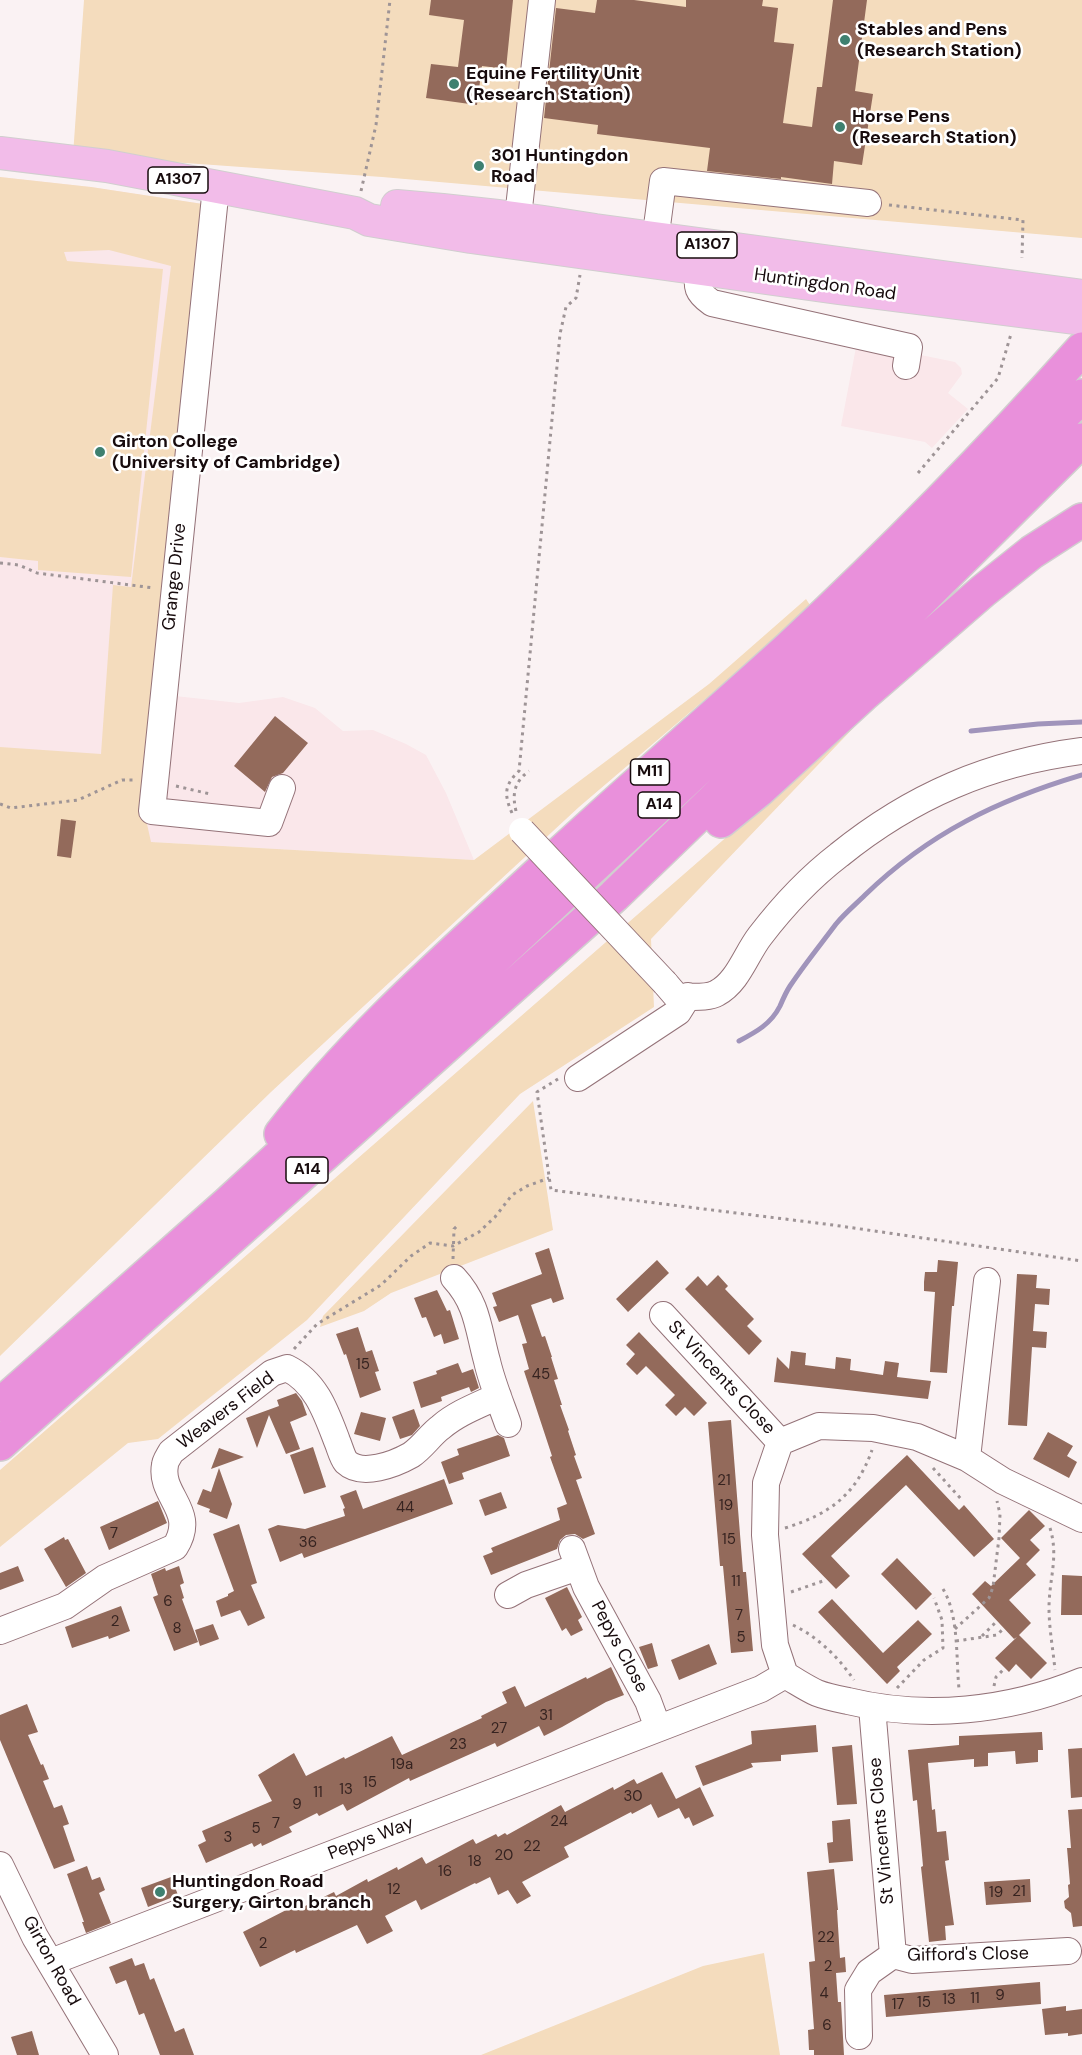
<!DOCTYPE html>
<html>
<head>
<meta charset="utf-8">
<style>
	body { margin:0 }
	canvas { display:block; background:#faf2f3 }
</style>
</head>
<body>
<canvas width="1082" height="2055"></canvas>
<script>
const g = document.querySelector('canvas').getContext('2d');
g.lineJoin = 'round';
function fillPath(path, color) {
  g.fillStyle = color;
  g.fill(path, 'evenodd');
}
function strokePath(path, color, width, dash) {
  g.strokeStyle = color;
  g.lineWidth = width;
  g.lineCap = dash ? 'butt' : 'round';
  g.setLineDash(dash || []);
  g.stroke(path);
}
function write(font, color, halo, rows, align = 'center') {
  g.font = font + ' "DM Sans",sans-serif';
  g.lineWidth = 5;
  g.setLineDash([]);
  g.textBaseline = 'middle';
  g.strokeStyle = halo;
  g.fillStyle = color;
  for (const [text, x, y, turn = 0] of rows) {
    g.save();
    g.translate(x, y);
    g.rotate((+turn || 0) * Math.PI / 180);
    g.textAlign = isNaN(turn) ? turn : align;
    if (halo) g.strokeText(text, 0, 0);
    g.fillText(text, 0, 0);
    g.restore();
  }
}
const built = new Path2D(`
	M0,177l91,10 112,17 -28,492 64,7 44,-6 32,11 28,23 30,-1 33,14 20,11 20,38 28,67 -324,-18 -150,-41z
	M857,342l98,20 6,6 1,6 -14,19 20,16 -36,39 -7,-6 -84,-16z`);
const green = new Path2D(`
	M84,0h998v238l-700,-61 -309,-22z
	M0,177l91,10 112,17 -58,611 6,27 323,18 235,-176 97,-85 6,9 -233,199 -308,285 -271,264v-609l101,7 12,-169 18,2 40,-321 -62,-16 -45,2 3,9 96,8 -32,308 -93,-7v-9l-38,-4z
	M862,719l-211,220 3,68 -134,87 -213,226 -149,119 -30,4 -128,104v-77z
	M533,1101l20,129 -162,63 -27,18 -44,16 3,-11z
	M764,1953l16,102h-299l222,-89z`);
const stream = new Path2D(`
	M971,731l67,-7 44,-2
	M739,1041c17,-9 32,-17 41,-35 3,-7 6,-14 10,-20 14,-21 31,-42 46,-62 9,-11 20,-20 29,-29 64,-62 133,-95 217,-120`);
const building = new Path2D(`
	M431,0h82l-7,69 -24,-3 -5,39 -51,-7 5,-34 27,3 6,-47 -35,-5z
	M597,0h37l52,7v-7h77l-1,6 16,2 -4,34 20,2 -11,79 29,4 5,-40h5l11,-87h34l-12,91 18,3 -11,71 -28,-4 -2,23 -51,-7v2l-74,-8 3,-23 -113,-14 1,-9 -54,-7 12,-110 39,5z
	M275,716l33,27 -25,30 -11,4 -7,15 -31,-26z
	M61,819l15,2 -5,37 -14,-2z
	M549,1248l15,51 -11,4 -2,-5 -20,7 11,32 3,-1 7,21h-1l7,22 -4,1 8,25h-2l9,25 -1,1 8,24 -2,1 8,22 -6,2 19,54 -12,5 -8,-5 -9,1 -6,5 -3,9 -66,26 -8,-19 10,-4 -2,-4 69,-28 -3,-12 10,-4 -17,-47 2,-1 -28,-85 5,-2 -7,-25 5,-1 -9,-28 -19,7 -6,-15 4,-1 -5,-13 50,-19 -7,-21z
	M657,1260l12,13 -41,39 -12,-13z
	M938,1260l20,2 -4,44h-2l-5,67 -17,-1 5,-80 -11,-1v-9l1,-10h12z
	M1017,1274l20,1 -1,13 14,1 -1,16 -14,-1 -2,27 14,1 -1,16 -14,-1 -5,79 -19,-1z
	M718,1275l10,11 -3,3 29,30 -7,7 15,15 -13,14 -64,-66 13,-13 9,10z
	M437,1290l10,21 3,-1 9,29 -15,5 -3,-10 -7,3 -8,-20 -4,1 -8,-20z
	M358,1327l8,25 6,-2 7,21 -4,1 6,18 -21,8 -14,-44 -2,1 -8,-21z
	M639,1332l68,71 -13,13 -9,-9 -9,9 -11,-11 10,-10 -29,-29 -9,9 -11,-11 9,-10 -9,-9z
	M791,1351l15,2 -1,12 30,4 1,-12 15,2 -1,11 33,5 2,-14 14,2 -2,14 34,4 -3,18 -154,-17 3,-25 12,12z
	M458,1363l4,10 11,-4 6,19 -8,4 -2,-5 -28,10 1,4 -21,7 -8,-26 24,-8 -1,-3z
	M296,1393l6,8 5,14 -17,7 10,27 -14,5 -17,-39 -12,33 -11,-30 33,-12 -2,-6z
	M414,1409l6,17 -8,9 -12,4 -8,-22z
	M361,1412l25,6 -6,23 -26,-7z
	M731,1420l12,152h3l7,79 -22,2 -8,-87h-3l-12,-144z
	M1048,1432l25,14 -6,10 10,6 -8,16 -36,-19z
	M498,1435l6,3 6,18 -48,17 2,6 -15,5 -8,-22 18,-7 -2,-6z
	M313,1447l13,40 -22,7 -14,-39z
	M219,1448l25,9 -33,12z
	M907,1455l52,55 5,-5 30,34 -20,18 -68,-72 -75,71 19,20 -14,13 -34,-35z
	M219,1468l13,36 -5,15 -18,-7 1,-3 -13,-5 6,-15 8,3z
	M444,1479l9,25 -149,54 -2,-5 -22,9 -12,-33 10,-4 27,4 40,-13 -2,-7 2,-1 -5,-12 16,-6 7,19z
	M501,1492l6,16 -22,8 -6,-16z
	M158,1501l9,22 -58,27 -9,-23z
	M1029,1510l16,16 -15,14 10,10 -14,14 10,11 -27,25 22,23 -12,12 28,28 -16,16 -15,-15 -7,8 -14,-14 22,-21 -3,2 -42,-45 13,-13 6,5 29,-28 -19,-20z
	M239,1524l18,59 -6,2 14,33 -17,8 -8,-16 -19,7 -5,-16 12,-5v-2l6,-3 -21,-57z
	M64,1537l1,3 3,-1 18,34 -20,14 -22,-38z
	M897,1558l35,36 -16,16 -35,-36z
	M18,1566l6,15 -24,9v-17z
	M179,1566l5,17 -4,2 4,13 -2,1 16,43 -24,9 -21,-54 5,-2 -7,-21 14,-6 1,3z
	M1062,1575l20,1v39h-21z
	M567,1587l15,30 -4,3 5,10 -12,6 -5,-8 -4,3 -17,-33z
	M832,1599l51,54 35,-33 14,14 -35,33 3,4 -13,13 -69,-72z
	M121,1606l9,25 -21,8 -1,-3 -36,12 -7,-21z
	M213,1624l6,15 -19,7 -5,-16z
	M652,1643l6,23 -10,3 -9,-22z
	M709,1644l8,20 -38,16 -8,-20z
	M611,1667l13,28 -18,7 -44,25 -18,9 -5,-10 -42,21 -2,-4 -85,38 -1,-3 -62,33 -4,-7 -24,12 -2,-3 -28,14 3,5 -30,14 -1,-3 -7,4 -2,-4 -46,20 -8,-18 8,-4 -4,-10 70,-30 -14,-26 36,-22 12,23 38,-19 1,2 47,-23 10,19 80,-37 -1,-2 26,-13 -5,-11 13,-6 10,21 61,-30 1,2z
	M27,1704l11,28 -10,3 13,30 2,-1 6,15 -6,2 11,27 8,-3 7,19 -6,2 12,35 -21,8 -54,-129v-25z
	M816,1725l2,27 -37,3v6l-30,2 2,4 -50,19 -8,-20 57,-22 -1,-13z
	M1042,1732l1,18h-5v12l-22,2 -1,-13 -27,2v13l-14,1v-8l-46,4 4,47 3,-1 2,23 9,-1 3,29 -4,1 9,64 -9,1 1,14 -17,2 -8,-75 2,-1 -6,-66 -4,1 -5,-51 51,-5v-9z
	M852,1745l5,59 -20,1 -5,-58z
	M1082,1748v49l-11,1 -3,-49z
	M662,1772l14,27 24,-12 14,29 -21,10 -4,-9 -4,2 -6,-11 -21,10 -7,-14 -19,10 -1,-2 -67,35 5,10 -47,25 9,14 -14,8 -9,-14 -10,5 -8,-18 -14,7 -1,-1 -54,27 -5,-10 -31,16 8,15 -26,13 -10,-19 -61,28 -1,-3 -35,17 -17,-35 55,-28 3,4 33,-16 2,4 31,-17 1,3 29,-15 1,3 24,-13 4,7 47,-25 3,5 20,-10 2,3 7,-4 2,2 54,-30 4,7 48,-25 1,3 20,-11 3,5z
	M1082,1809v117l-9,1 -2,-14 -6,-5 -1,-7 5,-4 -1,-12 2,-1 -3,-36h4l-3,-38z
	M850,1819l3,42 -24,2 -2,-20 6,-1 -1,-21z
	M87,1866l5,14 8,-3 5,13 -6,3 12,30 -25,10 -4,-11h2l-17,-48z
	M834,1869l4,41h-1l3,48 5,-1 1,15 -10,1 2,29h3l3,53h-30v-5h-5l-1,-20 6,-1 -5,-67 6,-1 -8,-89z
	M171,1877l7,18 -30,12 -7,-19z
	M1030,1879l1,23 -45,3 -2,-23z
	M132,1958l3,8 9,-3 6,17 4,-2 21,54 9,-4 10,27h-34l-16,-42 -5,2 -13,-35 -10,4 -7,-17z
	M1040,1982l1,22 -155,13 -2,-22z
	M1066,2006v5l16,-2v25l-14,2v-3l-23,2 -3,-26z
	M32,2031l7,24h-22l-6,-18z`);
const path = new Path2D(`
	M361,191l15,-66 14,-125
	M889,205l134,15 -1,38
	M918,473l80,-95 13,-44
	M0,563l19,2 18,8 117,15
	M176,786l34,8
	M0,804l11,4 67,-8 44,-20h12
	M516,811c-4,-17 -2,-29 13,-40
	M512,813c-8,-18 -8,-28 7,-42l41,-437 6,-27 10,-9 4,-23
	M558,1079l-21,13 14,98 282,35 249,36
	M453,1259l1,-30 3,-3
	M294,1349l23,-25 64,-39 30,-29 19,-13 23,3 26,-14 16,-15 17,-22 15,-9 22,-8
	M933,1468l29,32
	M785,1528c45,-14 71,-33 87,-78
	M1050,1528c9,29 -1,51 -1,80 0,20 4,41 6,62
	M943,1589c16,26 13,70 16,100
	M791,1592l32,-11
	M793,1625c25,12 46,33 61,55
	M955,1629l34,-31 4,-11 6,-49 1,-24 -3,-13
	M982,1636l13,-13
	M956,1641l41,-6 5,-5
	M994,1686l2,-9 7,-7
	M897,1688l27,-28 19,-12 -1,-28 -8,-22`);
const minor = new Path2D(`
	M216,187l-64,624 117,12 13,-35
	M518,217l24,-217
	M653,256l10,-75 205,22
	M699,267c-2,20 -4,24 13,36l197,44 -3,19
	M665,983l12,14c11,-1 30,2 40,-4 21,-11 29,-39 43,-57 23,-30 49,-58 79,-81 73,-59 150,-92 243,-104
	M578,1078l100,-66 10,-16
	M454,1278c24,26 24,51 33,83 5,22 14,43 21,63
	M663,1315l117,127
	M967,1458l20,-177
	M1082,1519l-79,-38 -36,-23 -50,-21 -44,-9 -54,-2 -39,16 -14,41 -1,52 10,110 10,30c11,6 21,13 32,18 10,4 21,6 31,8 78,19 161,10 234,-20
	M572,1549l14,38 62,114 10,27
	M508,1595l18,-10 52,-18
	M0,1631l65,-25 40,-28 70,-31c23,-36 -16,-51 -10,-82 0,-4 4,-9 6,-13l101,-79 15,-5c29,14 39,44 50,73 3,7 5,16 9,21 16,15 49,2 65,-7 12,-8 19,-20 30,-28 16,-14 38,-22 57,-31
	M872,1707l21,248
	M0,1865l35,72 70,118
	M51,1962l710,-273 24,-14
	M859,2036l-1,-46 11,-18 24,-17 19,5 156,-9`);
const major = new Path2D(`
	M0,153l107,13 248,47 14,7 102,17 367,51 244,31
	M397,206c66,5 132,13 198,24l487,66`);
const highway = new Path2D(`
	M721,821l37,-30 105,-96 120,-104 49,-39 50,-32
	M281,1134c79,-103 180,-188 274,-276 77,-71 157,-140 235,-211 102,-95 199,-194 292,-298
	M0,1405l227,-201 255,-234 418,-389 182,-185
	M0,1444l614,-548 305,-294 163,-162`);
const minorBridge = new Path2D(`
	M522,831l143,152`);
const markers = [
	[845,40,6,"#3e8070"],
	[454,84,6,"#3e8070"],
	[840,127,6,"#3e8070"],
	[479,166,6,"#3e8070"],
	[100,452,6,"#3e8070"],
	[160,1892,6,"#3e8070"]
];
const numberNames = [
	["15",363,1365],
	["45",541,1375],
	["21",724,1481],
	["19",726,1506],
	["44",405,1508],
	["7",114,1534],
	["15",729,1540],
	["36",308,1543],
	["11",736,1582],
	["6",168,1602],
	["7",739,1616],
	["2",115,1622],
	["8",177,1629],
	["5",741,1638],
	["31",546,1716],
	["27",499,1729],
	["23",458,1745],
	["19a",402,1765],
	["15",370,1783],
	["13",346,1790],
	["11",318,1793],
	["30",633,1797],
	["9",297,1805],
	["24",559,1822],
	["7",276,1824],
	["5",256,1829],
	["3",228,1838],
	["22",532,1847],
	["20",504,1856],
	["18",475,1862],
	["16",445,1872],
	["12",394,1890],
	["21",1019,1892],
	["19",996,1893],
	["22",826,1938],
	["2",263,1944],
	["2",828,1967],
	["4",824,1994],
	["9",1000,1996],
	["11",975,1999],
	["13",949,2000],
	["15",924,2003],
	["17",898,2005],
	["6",827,2026]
];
const shields = [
	[178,180,60],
	[707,245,60],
	[650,772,39],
	[659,805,42],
	[307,1170,42]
];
const shieldNames = [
	["A1307",178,180],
	["A1307",707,245],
	["M11",650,772],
	["A14",659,805],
	["A14",307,1170]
];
const poiNames = [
	["Stables and Pens",857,30],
	["(Research Station)",857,51],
	["Equine Fertility Unit",466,74],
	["(Research Station)",466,95],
	["Horse Pens",852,117],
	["(Research Station)",852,138],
	["301 Huntingdon",491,156],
	["Road",491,177],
	["Girton College",112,442],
	["(University of Cambridge)",112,463],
	["Huntingdon Road",172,1882],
	["Surgery, Girton branch",172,1903]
];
const streetNames = [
	["Huntingdon Road",825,285,8],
	["Grange Drive",175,577,-84],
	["St Vincents Close",721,1378,47],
	["Weavers Field",226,1411,-37],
	["Pepys Close",619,1647,62],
	["St Vincents Close",882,1831,-95],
	["Pepys Way",371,1839,-21],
	["Gifford's Close",968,1955,-1],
	["Girton Road",51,1961,61]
];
fillPath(built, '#fae7ea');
fillPath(green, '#f4dcbd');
strokePath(stream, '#a094bb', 5);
fillPath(building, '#936a5b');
strokePath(minor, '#947278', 28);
strokePath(major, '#d1cecf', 34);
strokePath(highway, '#d1cecf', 36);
strokePath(path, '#9e9496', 3, [3, 4.5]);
strokePath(minor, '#fff', 26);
strokePath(major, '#f2bce9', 32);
strokePath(highway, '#e990db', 33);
strokePath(minorBridge, '#947278', 28, []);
strokePath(minorBridge, '#fff', 26);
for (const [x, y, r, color] of markers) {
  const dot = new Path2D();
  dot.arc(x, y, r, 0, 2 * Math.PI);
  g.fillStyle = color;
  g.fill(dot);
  strokePath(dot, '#fff', 2);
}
write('15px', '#362320', null, numberNames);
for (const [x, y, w] of shields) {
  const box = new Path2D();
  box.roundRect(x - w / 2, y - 13, w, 26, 4.5);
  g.fillStyle = '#fff';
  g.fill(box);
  strokePath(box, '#170b0d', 1.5);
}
write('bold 16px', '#170b0d', null, shieldNames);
write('bold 18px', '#170b0d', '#fff', poiNames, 'left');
write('18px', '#170b0d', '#fff', streetNames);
</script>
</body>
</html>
